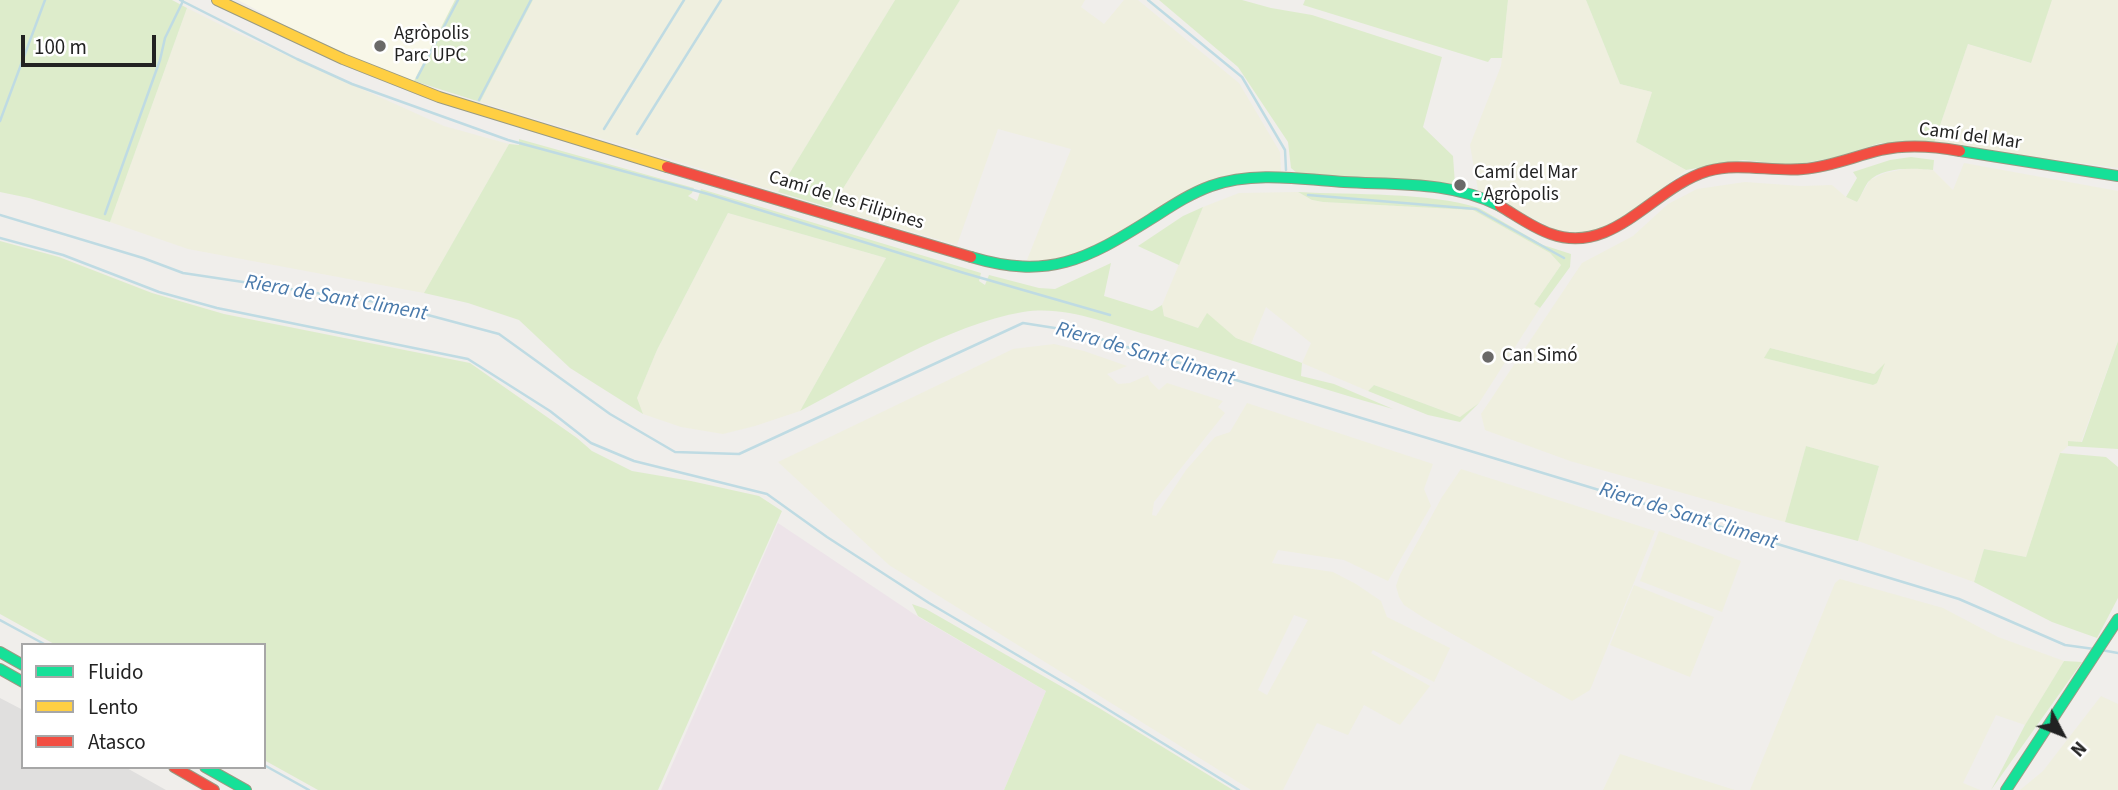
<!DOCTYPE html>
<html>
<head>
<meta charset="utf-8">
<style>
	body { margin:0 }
	#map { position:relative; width:2118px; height:790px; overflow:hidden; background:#f0eeeb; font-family:"Source Sans 3",sans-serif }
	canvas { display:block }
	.legend { position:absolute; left:21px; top:643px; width:245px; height:126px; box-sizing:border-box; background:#fff; border:2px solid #a7a7a7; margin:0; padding:9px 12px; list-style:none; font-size:21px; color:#222 }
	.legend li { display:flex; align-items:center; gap:14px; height:35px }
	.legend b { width:35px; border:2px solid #a7a7a7 }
	.north { position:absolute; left:2027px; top:699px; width:70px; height:70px; -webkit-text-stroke:5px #fff; paint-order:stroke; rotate:132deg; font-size:19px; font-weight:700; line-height:28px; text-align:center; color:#222 }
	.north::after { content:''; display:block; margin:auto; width:24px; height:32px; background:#222; clip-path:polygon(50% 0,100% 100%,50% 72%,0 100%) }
	.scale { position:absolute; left:21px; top:35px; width:135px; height:32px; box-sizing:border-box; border:4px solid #222; border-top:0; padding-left:9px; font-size:21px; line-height:24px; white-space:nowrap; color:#222; -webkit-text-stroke:5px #fff; paint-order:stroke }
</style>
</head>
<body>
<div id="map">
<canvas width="2118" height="790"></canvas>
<ul class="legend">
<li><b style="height:9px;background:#16e098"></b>Fluido</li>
<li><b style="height:9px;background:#ffcf43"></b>Lento</li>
<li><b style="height:9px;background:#f24e42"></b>Atasco</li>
</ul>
<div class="north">N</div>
<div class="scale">100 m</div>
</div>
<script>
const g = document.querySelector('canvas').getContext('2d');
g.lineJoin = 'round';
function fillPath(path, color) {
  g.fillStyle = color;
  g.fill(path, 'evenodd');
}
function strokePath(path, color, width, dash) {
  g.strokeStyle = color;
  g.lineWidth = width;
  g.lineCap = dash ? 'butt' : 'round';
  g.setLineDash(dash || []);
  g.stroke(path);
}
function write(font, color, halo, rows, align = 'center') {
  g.font = font + ' "Source Sans 3",sans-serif';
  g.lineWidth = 5;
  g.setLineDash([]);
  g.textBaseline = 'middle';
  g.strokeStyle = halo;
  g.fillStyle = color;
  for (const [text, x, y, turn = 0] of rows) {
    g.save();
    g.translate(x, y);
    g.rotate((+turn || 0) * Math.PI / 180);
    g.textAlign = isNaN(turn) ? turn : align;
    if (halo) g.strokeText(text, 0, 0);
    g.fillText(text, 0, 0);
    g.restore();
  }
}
const industrial = new Path2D(`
	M778,523l139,93 129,75 -42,99h-343z`);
const education = new Path2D(`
	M238,0h217l-41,81 -50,-19 -68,-31z`);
const farmland = new Path2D(`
	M533,0h362l-117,192 -298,-90z
	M960,0h125l-4,7 23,17 20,-24h14l101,83 41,69 1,21 -41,1 -27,5 -31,15 -91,55 -22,7 -30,5 -12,-1 44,-111 -73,-20 -41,116 -126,-37z
	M1508,0h78l34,84 32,8 -16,50 50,28 -53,41 -26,16 -24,6 -27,-3 -78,-40 -8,-45 31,-79z
	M2052,0h66v168l-184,-25 34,-99 62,19z
	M187,8l48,24 209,94 65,18 -85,149 -236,-44 -78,-27z
	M1964,163l154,28v150l-37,101 -13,-1v5l-8,7 -34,104 -42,-8 -10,33 -116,-41 21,-75 -73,-20 -21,76 -215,-61 -85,-31 -4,-16 101,-151 51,-27 35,-32 29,-15 48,-7 56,4 31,-1 14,12 11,5 13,-22 15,-7 24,-5 24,2 20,20zM1770,348l104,26 9,-9 -10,20 -108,-27z
	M1298,192l14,8 11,2 151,8 76,43 11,12 -27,39 6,4 -61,95 -9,8 -10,6 -86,-32 -6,6 -66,-28 9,-20 -45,-36 -15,37 -15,-6 -29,-24 -9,14 -34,-12 -2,-11 41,-98 36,-14z
	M728,213l158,45 -86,153 -45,15 -32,8 -42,-7 -38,-13 -6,-16 20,-48z
	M1054,344l30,7 43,15 -20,8 11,10 12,-1 18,-8 2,6 9,9 8,-7 56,18 -5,6 7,6 -71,89 -2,13 4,1 30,-46 29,-33 15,-5 17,-29 186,61 -9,25 7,17 -43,75 -44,-21 -66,-10 -6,13 61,9 23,12 25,17 6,16 63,31 -16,34 -61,-32 -2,3 59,33 -30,39 -36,-20 -16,30 -31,-12 -34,67h-32l-362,-225 -111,-103 235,-113zM1294,615l14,5 -41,75 -9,-5z
	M1461,469l194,62 -65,159 -18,11 -148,-83 -20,-13 -5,-8 -3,-11 4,-12 42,-77z
	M1659,531l82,30 -19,51 -82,-31z
	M1840,579l103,29 55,29 66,24 -39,64 -29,-10 -33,68 17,7h-230l85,-207z
	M1634,585l80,32 -24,60 -80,-32z
	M2101,696l17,8v86h-98l23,-19z
	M1620,754l115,36h-132z`);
const grass = new Path2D(`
	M0,0h172l15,8 -77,214 -81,-24 -29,-6z
	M455,0h78l-53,102 -66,-21z
	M895,0h65l-129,208 -53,-16z
	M1159,0h83l29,8 41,7 130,42 -19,70 30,29 2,28 -157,-10 -7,-6 -3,-26 -50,-75z
	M1305,0h203l-6,58h-11l-3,4 -185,-57z
	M1586,0h466l-21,63 -63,-19 -34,99h-53l-49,15 -39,7 -50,-5 -57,10 -50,-28 16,-50 -32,-8z
	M519,139l175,49 -2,5 -4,3 9,5 4,-12 280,84 -2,8 6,4 4,-10 50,13 16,1 56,-26 -7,33 48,15 10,-6 2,11 34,12 9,-15 29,25 66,25 -1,13 33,8 59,25c-82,-23 -163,-50 -245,-74 -40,-11 -82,-30 -125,-23 -75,13 -156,64 -223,99l86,-153 -158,-45 -71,137 -20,48 6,16 -73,-46 -51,-48 -51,-17 -44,-10 85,-149 10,1z
	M1911,157l23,3 -1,10c-19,-2 -51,-4 -65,12 -4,6 -7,14 -11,20l-11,-5 11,-19 -4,-6 37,-12z
	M1298,192c56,3 130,0 181,16l64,37 28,9 -1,13 -30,41 -6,-4 27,-39 -11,-12 -77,-43 -150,-8 -11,-2z
	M1203,207l-24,58 -41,-19 45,-30z
	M0,241l59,16 93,36 72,21 246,49 107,75 15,13 40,20 59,10 68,15 23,15 -124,279h-340l-54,-30v-115h-208l-56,-31z
	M2118,341v108l-50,-3v-5l14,1z
	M1770,348l104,26 11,-11 -8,20 -4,2 -109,-27z
	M1374,385l86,32 19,-14 -19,19 -32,-7 -60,-24z
	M1806,446l73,20 -21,75 -73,-19z
	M2060,453l46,4 12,10v131l-21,40 -45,-16 -78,-40 10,-33 42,8z
	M912,604l14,5 173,99 134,82h-229l42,-99 -128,-75z
	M2064,661l18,1 -91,128 34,-65z`);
const parking = new Path2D(`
	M0,698l23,12v57h102l41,23h-166z`);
const stream = new Path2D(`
	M180,0l117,59 55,25 156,56 200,54 256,79 146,42
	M1148,0l94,77 43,73 1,20
	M417,78l41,-78
	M479,100l52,-100
	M0,121l45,-121
	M604,129l80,-129
	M637,134l84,-134
	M1308,195l168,14 88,49
	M105,214l55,-154 5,-22 18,-37
	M0,215l143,43 40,15 200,30 116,31 111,80 65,38 64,2 284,-131 51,8 885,268 106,46 29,4
	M0,238l63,17 96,37 58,16 251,51 82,52 41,32 43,18 133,33 60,43 102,66 144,85 166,102
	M0,620l46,25
	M2101,650l17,3
	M264,765l45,25`);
const fast = new Path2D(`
	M1960,151l158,25
	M971,257c77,23 115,3 180,-38 19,-12 38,-25 60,-33 42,-15 90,-7 133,-4 52,3 108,-1 156,24
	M0,652l23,13
	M0,669l23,13
	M205,767l41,23
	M2006,790l112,-171`);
const slow = new Path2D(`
	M217,0l126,59 96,38 228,70`);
const jam = new Path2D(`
	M667,167l304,90
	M1500,206c17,10 33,22 51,28 63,22 102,-47 157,-63 31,-9 64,1 95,-2 27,-2 52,-13 78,-19 26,-6 52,-4 79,1
	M174,767l40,23`);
const markers = [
	[380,46,7,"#6a6968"],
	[1460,185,7,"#6a6968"],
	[1488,357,7,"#6a6968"]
];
const poiNames = [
	["Agròpolis",394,35],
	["Parc UPC",394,57],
	["Camí del Mar",1474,174],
	["- Agròpolis",1474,196],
	["Can Simó",1502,357]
];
const streetNames = [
	["Camí del Mar",1970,137,8],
	["Camí de les Filipines",846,201,17]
];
const waterNames = [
	["Riera de Sant Climent",336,299,10],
	["Riera de Sant Climent",1145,355,16],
	["Riera de Sant Climent",1688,517,17]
];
fillPath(industrial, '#ede4e9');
fillPath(education, '#f8f7e8');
fillPath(farmland, '#efefdf');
fillPath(grass, '#ddeccb');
fillPath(parking, '#e0dfde');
strokePath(stream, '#bfdbe3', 2.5);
strokePath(fast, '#999a82', 12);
strokePath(slow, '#999a82', 12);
strokePath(jam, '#999a82', 12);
strokePath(fast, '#16e098', 10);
strokePath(slow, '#ffcf43', 10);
strokePath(jam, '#f24e42', 10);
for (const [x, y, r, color] of markers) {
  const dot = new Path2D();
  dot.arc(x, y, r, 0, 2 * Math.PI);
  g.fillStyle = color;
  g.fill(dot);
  strokePath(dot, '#fff', 2.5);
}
write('19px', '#222', '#fff', poiNames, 'left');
write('19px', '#222', '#fff', streetNames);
write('italic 21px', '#4a7aab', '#fff', waterNames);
</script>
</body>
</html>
